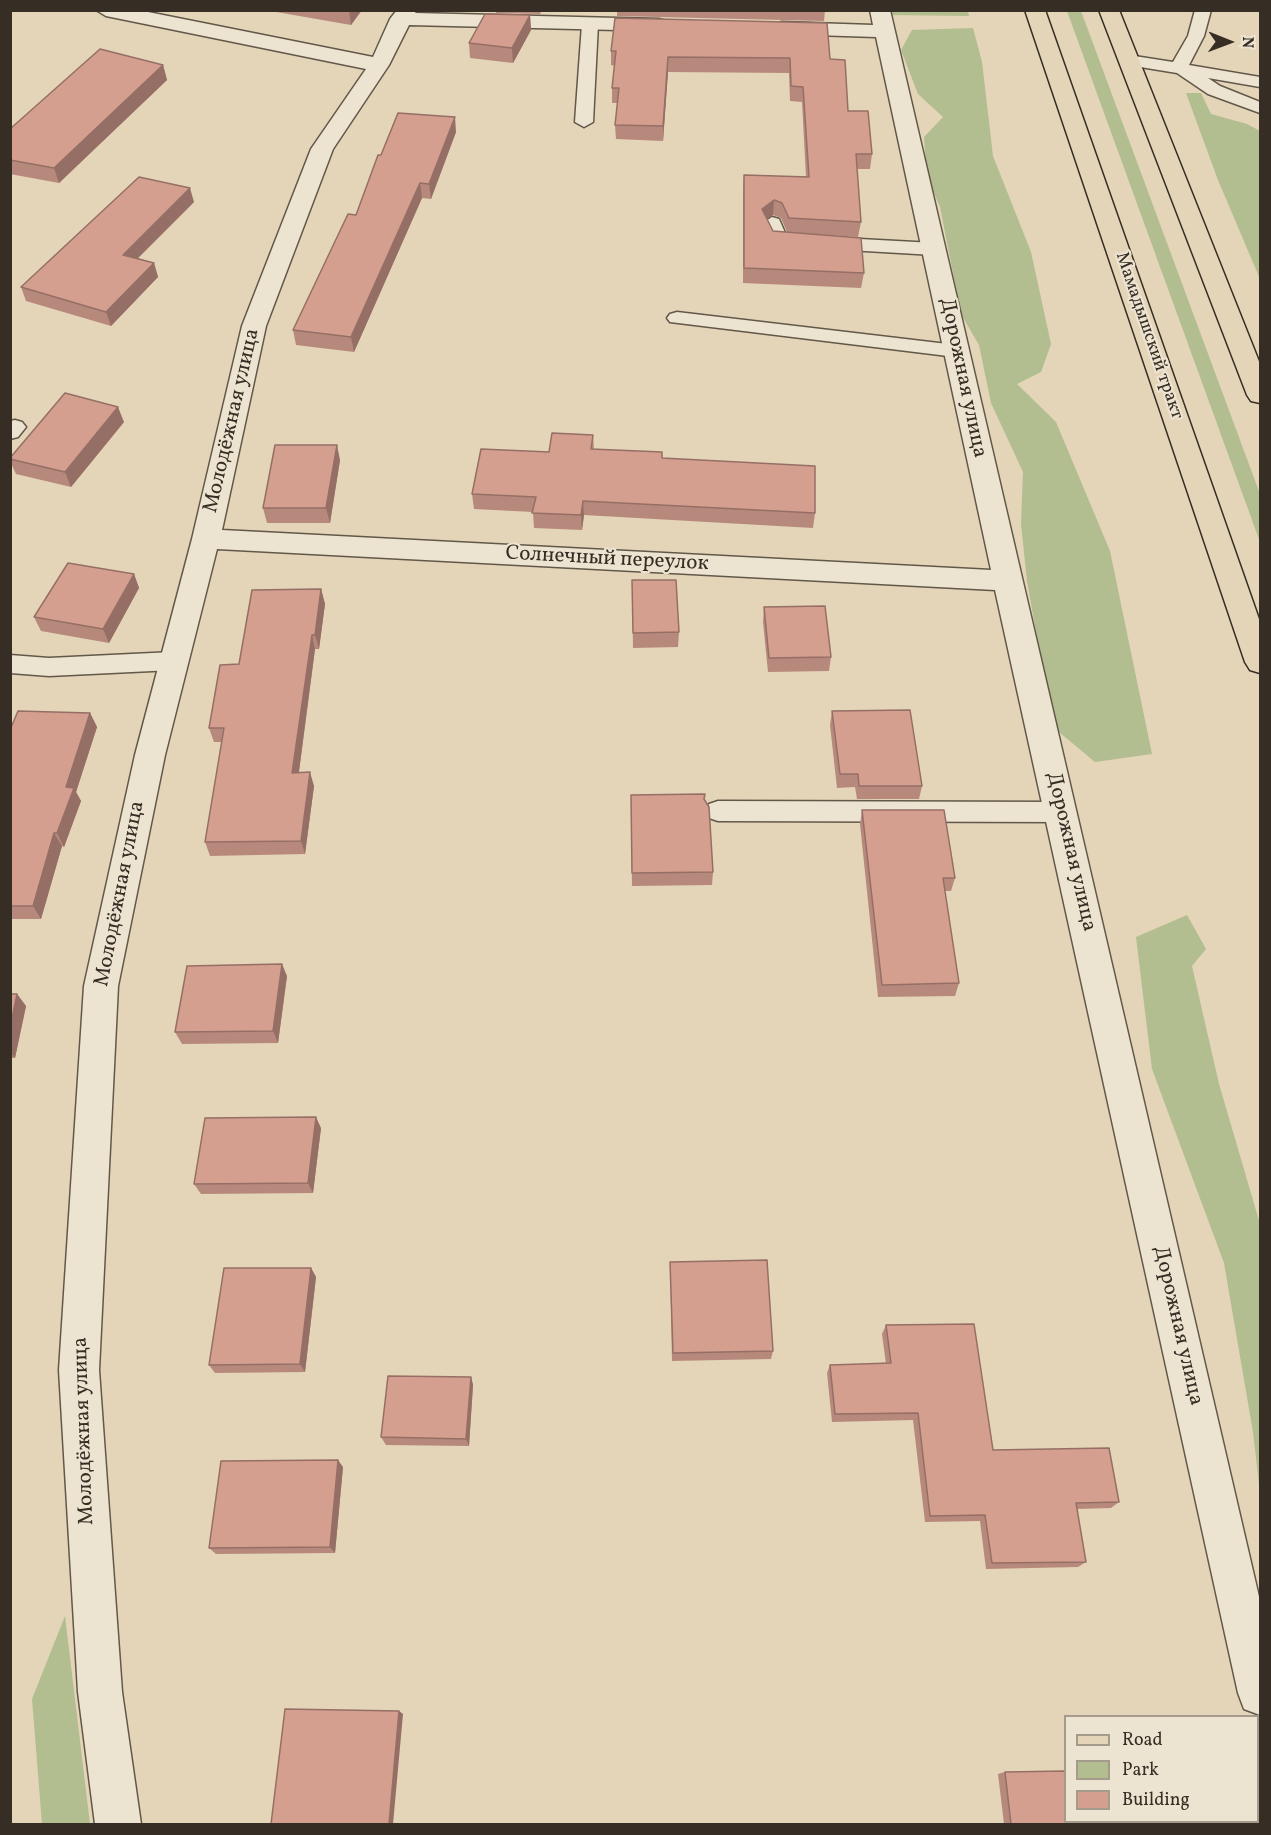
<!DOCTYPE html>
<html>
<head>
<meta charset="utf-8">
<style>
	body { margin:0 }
	#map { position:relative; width:1271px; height:1835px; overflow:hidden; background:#e4d4b8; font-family:Vollkorn,serif }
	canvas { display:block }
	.frame { position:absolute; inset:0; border:12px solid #362e24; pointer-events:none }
	.legend { position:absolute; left:1064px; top:1715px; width:195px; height:108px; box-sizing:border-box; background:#ede3d1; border:2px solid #a49b8c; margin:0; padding:8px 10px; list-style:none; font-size:18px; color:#362e24 }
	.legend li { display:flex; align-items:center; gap:12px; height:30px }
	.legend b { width:30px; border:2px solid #a49b8c }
	.north { position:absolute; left:1199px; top:12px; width:60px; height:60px; -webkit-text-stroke:4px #ede3d1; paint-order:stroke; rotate:91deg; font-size:16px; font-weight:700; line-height:24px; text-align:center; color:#362e24 }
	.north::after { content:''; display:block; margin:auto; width:21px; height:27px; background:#362e24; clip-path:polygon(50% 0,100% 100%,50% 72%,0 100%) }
</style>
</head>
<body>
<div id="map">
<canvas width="1271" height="1835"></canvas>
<div class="frame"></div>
<ul class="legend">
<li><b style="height:8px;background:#e4d4b8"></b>Road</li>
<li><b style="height:16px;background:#b2bd90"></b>Park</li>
<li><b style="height:16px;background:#d59f90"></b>Building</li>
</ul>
<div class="north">N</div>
</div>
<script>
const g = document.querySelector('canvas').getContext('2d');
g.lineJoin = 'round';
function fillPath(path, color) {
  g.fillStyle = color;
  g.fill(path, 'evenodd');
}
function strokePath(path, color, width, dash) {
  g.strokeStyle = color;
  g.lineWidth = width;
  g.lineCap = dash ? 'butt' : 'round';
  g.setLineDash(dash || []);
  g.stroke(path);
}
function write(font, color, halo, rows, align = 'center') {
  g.font = font + ' Vollkorn,serif';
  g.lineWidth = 4.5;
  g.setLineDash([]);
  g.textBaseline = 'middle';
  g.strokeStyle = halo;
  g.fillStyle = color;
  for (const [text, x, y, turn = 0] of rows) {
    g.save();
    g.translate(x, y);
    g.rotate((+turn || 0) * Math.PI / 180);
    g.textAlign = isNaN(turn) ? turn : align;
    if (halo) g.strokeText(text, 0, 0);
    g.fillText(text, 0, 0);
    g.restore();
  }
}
const green = new Path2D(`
	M889,11h79l1,5 -79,-1z
	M1067,11h14l179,483v48z
	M973,28l9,34 11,94 38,96 20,92 -10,28 -24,12 39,38 54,129 42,203 -57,8 -36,-30 -15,-55 -17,-96 -6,-57 2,-52 -32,-69 -12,-58 -18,-31 -21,-107 -13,-30 -3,-40 19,-20 -25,-23 -17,-44 11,-20z
	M1186,93h15l10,21 36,10 13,7v148l-42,-99z
	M1187,915l19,34 -14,17 27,118 41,140v269l-7,-61 -29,-169 -72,-194 -16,-132z
	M65,1616l25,208h-48l-10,-125z`);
const service = new Path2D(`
	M1195,10h16l-7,26 -15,29 71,12v10l-52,-9 12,8 40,16v11l-52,-19 -31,-21 -49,-8 -8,-5 8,-5 45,7 15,-26z
	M590,19l8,5 -5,98 -9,5 -9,-5 7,-98z
	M772,217l7,2 7,16 148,8 10,6 -10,6 -155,-9 -7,-2 -9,-21z
	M677,312l279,33 7,1 3,5 -3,5 -7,1 -286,-35 -3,-4 3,-4z
	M15,420l7,2 4,5 -8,10 -8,2v-18z
	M173,652l8,3 4,6 -4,6 -8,3 -124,6 -39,-3v-18l39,3z
	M718,801l343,1 9,3 4,7 -4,7 -9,3 -343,-1 -9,-3 -4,-7 4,-7z`);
const minor = new Path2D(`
	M96,10h42l235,47 17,-38 7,-9h20l-2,3 244,6 7,2 3,4 -3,4 -7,2 -250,-6 -20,40 -56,84 -67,177 -44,204 769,40 -115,-533 -94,-3 -7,-2 -3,-4 3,-4 7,-2 91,3 -3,-15h20l370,1591v114l-16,-6 -6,-16 -243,-1103 -778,-41 -52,206 -47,231 -19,384 23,322 19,132h-46l-17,-132 -19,-322 25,-384 51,-231 57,-216 50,-213 69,-177 55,-80 -260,-53z`);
const primary = new Path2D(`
	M1025,10h20l215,612v51l-10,-3 -5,-8z
	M1099,10h20l141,354v39l-9,-2 -4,-6z`);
const wall = new Path2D(`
	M265,10h97l-11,15z
	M496,10h46l-2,4 -44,-1z
	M617,10h208l-1,11 -207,-5z
	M530,15l1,15 -18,33 -43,-5 -1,-15z
	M611,51l219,8 18,52 24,43 -2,15h-13l4,53 -3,15 -46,-3 52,39 -3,15 -118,-5v-93l1,-15 62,2 -4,-75 -12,-1 -1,-28 -121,-1 -5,69 -47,-2 -1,-14 3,-22h-6v-15l3,-22 -4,-1zM773,215l8,3 6,14 -14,-1 -6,-12z
	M163,65l4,15 -108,103 -49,-9v-45z
	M456,132l-25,67 -9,-1 -68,154 -58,-7 -3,-15 63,-115 25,-60z
	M194,202l-56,56 16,5 4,14 -47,49 -85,-25 -5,-14z
	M124,422l-53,65 -55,-13 -6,-13v-3z
	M593,435l1,14 68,9 153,55 -2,15 -229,-13 -2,15 -48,-2 -1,-16 -59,-3 -2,-15 77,-42z
	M340,460l-10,63h-63l-4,-15z
	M134,574l5,14 -30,55 -68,-12 -7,-14z
	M632,580l47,52 -1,15 -45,1z
	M321,589l4,15 -6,45h-4l-16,123 15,14 -9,68 -95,2 -5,-14 17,-100h-8l-5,-14 30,-64z
	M764,607l67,50 -2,14 -61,1 -5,-50z
	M832,711l90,75 -3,13h-62l-2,-12 -18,1 -7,-63z
	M90,713l7,14 -21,65 5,9 -17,46 -2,-1 -21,73h-31v-189z
	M631,795l74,5 8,72 -1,13 -80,1z
	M862,810l93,68 -4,13h-6l14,92 -4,13 -77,1 -18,-173z
	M287,976l-9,67 -96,1 -7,-12z
	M10,994h7l9,12 -11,52h-5z
	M321,1128l-8,65 -112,1 -7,-10z
	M670,1262l103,89 -2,8 -99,2z
	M311,1268l5,9 -11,95 -90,1 -6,-8z
	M886,1325l107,125 126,52 -8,6 -34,1 9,53 -8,5 -92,2 -6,-48 -55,1 -12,-102 -81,2 -5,-49 3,-8 56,-1 -4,-30z
	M471,1377l2,8 -4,61 -83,-1 -5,-8z
	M343,1467l-8,86 -119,1 -7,-6z
	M1005,1772l129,52h-130l-6,-50z`);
const shadedWall = new Path2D(`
	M349,10h13l-11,15z
	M530,15l1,15 -18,33 -1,-15z
	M668,57v15l-5,69v-15z
	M163,65l4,15 -108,103 -5,-15z
	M455,117l1,15 -25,67 -2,-15z
	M420,183l2,15 -68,154 -3,-15z
	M190,188l4,14 -66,66 -5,-13z
	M774,200l-1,15 -12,9 1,-15z
	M154,263l4,14 -47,49 -5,-14z
	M118,407l6,15 -53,65 -6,-15z
	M337,445l3,15 -10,63 -4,-15z
	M583,501l1,14 -2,15 -1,-15z
	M134,574l5,14 -30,55 -6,-14z
	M321,589l4,15 -6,45 -4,-14z
	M312,635l3,14 -18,137 -5,-13z
	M90,713l7,14 -21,65 5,9 -17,46 -7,-14 9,-46z
	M310,772l4,14 -9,68 -4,-13z
	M54,833l8,13 -21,73 -8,-13z
	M282,964l5,12 -9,67 -5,-12z
	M17,994l9,12 -11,52 -5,-6v-24z
	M316,1117l5,11 -8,65 -5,-10z
	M311,1268l5,9 -11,95 -5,-8z
	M471,1377l2,8 -4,61 -3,-7z
	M338,1460l5,7 -8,86 -5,-6z
	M399,1711l4,3 -10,110h-4z`);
const building = new Path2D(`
	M485,14l45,1 -18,33 -43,-5z
	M615,18l212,5 3,36 15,1 3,51h20l4,43h-16l5,68 -72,-4 -7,-15 -8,-3 -12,9 11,22 88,7 3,35 -120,-5v-93l65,2 -6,-90 -12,-1 -1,-28 -122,-1 -5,69 -48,-1 4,-37h-7l4,-37h-5z
	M100,49l63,16 -109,103 -44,-8v-31z
	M398,113l57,4 -26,67 -9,-1 -69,154 -58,-7 55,-116 8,1 22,-60h3z
	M139,177l51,11 -67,67 31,8 -48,49 -85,-25z
	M65,393l53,14 -53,65 -55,-13v-1z
	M552,433l41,2 -2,14 71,3v6l153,8v47l-232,-12 -2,14 -49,-2 4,-16 -64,-3 9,-45 68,3z
	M275,445h62l-11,63h-63z
	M68,563l66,11 -31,55 -69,-12z
	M632,580h44l3,52 -46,1z
	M321,589l-6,46h-3l-20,138 18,-1 -9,69 -96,1 19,-114h-15l11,-63 19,-1 13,-74z
	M825,606l6,51 -62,1 -5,-51z
	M910,710l12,76h-63l-1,-12h-18l-8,-63z
	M18,711l72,2 -24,74 8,1 -17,45h-3l-21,73h-23v-176z
	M705,794l-1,5 5,8 4,65 -81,1 -1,-78z
	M862,810h82l11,68h-12l16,105 -77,2z
	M282,964l-9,67 -98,1 12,-66z
	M10,994h7l-7,34z
	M316,1117l-8,66 -114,1 11,-66z
	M767,1260l6,91 -100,2 -3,-91z
	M224,1268h87l-11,96 -91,1z
	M974,1324l19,126 116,-2 10,54 -43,1 10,59 -94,1 -7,-48 -55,1 -12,-103 -83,1 -5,-49 61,-2 -5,-38z
	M388,1376l83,1 -5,62 -85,-2z
	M338,1460l-8,87 -121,1 12,-87z
	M285,1709l114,2 -10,113h-118z
	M1065,1771v50h68l1,3h-123l-6,-52z`);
const farStreetnames = [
	["Мамадышский тракт",1148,336,71]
];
const streetNames = [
	["Дорожная улица",962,378,78],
	["Молодёжная улица",233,421,-77],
	["Солнечный переулок",607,560,3],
	["Дорожная улица",1070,852,77],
	["Молодёжная улица",121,894,-79],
	["Дорожная улица",1177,1326,77],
	["Молодёжная улица",85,1431,-92]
];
fillPath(green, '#b2bd90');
strokePath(service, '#625849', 3);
strokePath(minor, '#625849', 3);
strokePath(primary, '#362e24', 3);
fillPath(service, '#ede3d1');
fillPath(minor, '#ede3d1');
fillPath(primary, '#e4d4b8');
fillPath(wall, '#b7897c');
fillPath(shadedWall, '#956f65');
fillPath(building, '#d59f90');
strokePath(building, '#956f65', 1.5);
write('18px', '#362e24', '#ede3d1', farStreetnames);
write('21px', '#362e24', '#ede3d1', streetNames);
</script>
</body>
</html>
